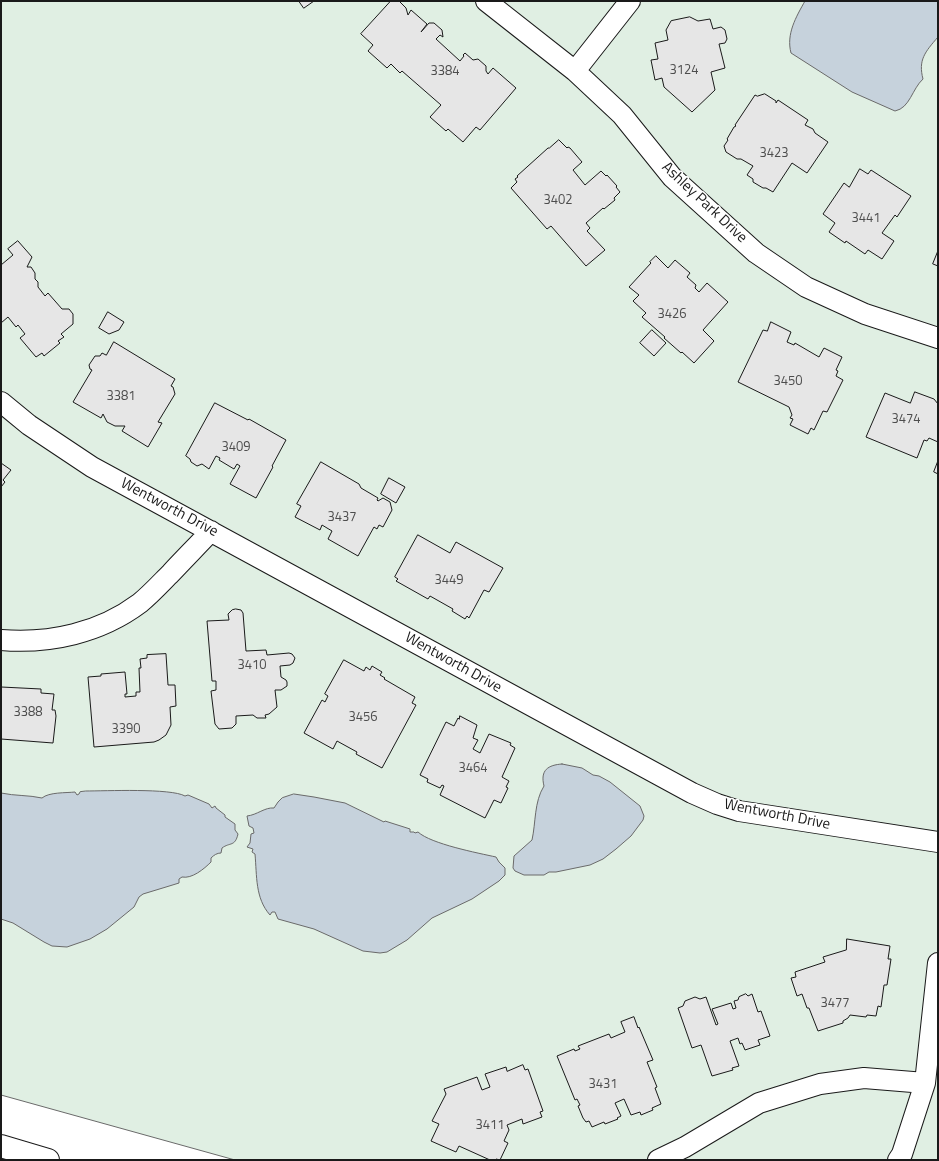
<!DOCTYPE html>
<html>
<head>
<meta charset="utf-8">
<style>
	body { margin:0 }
	#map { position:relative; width:939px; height:1161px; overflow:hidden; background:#fff; font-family:"Titillium Web",sans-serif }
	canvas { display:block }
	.frame { position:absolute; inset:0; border:2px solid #1a1a1a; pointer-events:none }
</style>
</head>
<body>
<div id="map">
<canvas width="939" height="1161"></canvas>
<div class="frame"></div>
</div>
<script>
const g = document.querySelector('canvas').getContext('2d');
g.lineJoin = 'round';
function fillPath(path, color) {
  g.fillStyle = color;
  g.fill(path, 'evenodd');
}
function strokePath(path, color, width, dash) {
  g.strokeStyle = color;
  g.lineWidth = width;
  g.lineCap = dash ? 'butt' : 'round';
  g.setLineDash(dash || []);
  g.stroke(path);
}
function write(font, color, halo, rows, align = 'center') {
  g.font = font + ' "Titillium Web",sans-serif';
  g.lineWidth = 3;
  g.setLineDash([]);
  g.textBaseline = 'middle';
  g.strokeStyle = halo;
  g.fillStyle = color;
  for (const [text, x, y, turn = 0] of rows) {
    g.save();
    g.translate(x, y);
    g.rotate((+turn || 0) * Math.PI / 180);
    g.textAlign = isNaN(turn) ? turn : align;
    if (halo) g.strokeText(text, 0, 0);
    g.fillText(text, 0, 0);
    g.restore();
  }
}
const green = new Path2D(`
	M1,1h937v1159h-703l-234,-65z`);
const water = new Path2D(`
	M805,1h133v36c-13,15 -20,23 -15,42 -11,10 -13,29 -28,32l-43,-19 -61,-39c-5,-19 5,-36 14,-52z
	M562,764l20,4 11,7 6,1 11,6 30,24 4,10 -1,4 -12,16 -15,13 -13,10 -13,6 -34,7h-7l-5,3h-20l-9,-4 -2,-3 1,-12 18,-16c4,-18 2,-38 12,-54 -4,-16 4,-21 18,-22z
	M86,791c19,0 85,-3 99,5l3,-1 21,9 3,4 3,-2 1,2 9,7v2l10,7v6l3,4c-3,13 -8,8 -16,14l-1,5c-4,0 -7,2 -10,5v4c-7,7 -19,17 -29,15l-3,2v4l-13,4 -23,7 -4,3 -5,10 -27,22 -17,10 -23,8 -15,-1 -8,-4 -31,-19 -12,-4v-126c14,3 28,2 41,5 7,-6 24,-5 33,-6l2,3 2,-1 1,-2z
	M294,794l20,3 31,6 39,19 1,-1 22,7 3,1v3h4l1,1 3,-1c13,12 60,21 78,25l3,5 6,6v7l-6,6 -27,18 -40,19 -25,22 -20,12 -7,1 -17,-2 -49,-22 -36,-10 -3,-7h-3l-2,3c-15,-17 -13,-39 -15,-61l-3,-2 1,-3 -6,-2 3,-4 1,-9 3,-1 -1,-5 -4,-2 -2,-10c10,-1 18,-9 27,-8l4,-6 4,-4z`);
const building = new Path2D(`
	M299,1h15l-10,7z
	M391,1h8l7,7 2,7 3,-5 16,14 -6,8 8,-9h5l8,7 1,7 -3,-2 -4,4 24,22 4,-5 -1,-1 2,-2 8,7 5,-1 8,7v5l2,3 5,-6 23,20 -36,42 -4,-3 -13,15 -15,-13 -2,2 -16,-14 11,-12 -39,-34 -2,2 -9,-9 -4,4 -19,-17 5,-6 -12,-11z
	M690,17l8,4 12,-2 3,10 8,-2 4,3 2,9 -2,4 -6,1 6,24 -14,4 4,18 -23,22 -28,-25 -2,-9 -7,2 -4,-20 7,-1 -3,-16 13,-3 -2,-10 5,-9z
	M765,94l11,7v2l2,-3 30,20 -3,5 8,4 2,4 13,9 -21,31 -15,-10 -19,29 -7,-4h-3l-10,-6v-3l-6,-4 6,-9 -12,-7h-4l-11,-7 -2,-6 4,-6 -1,-1 7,-12 2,-1 -1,-1 20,-30 2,1z
	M559,140l8,8 1,-1 2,1 12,14 -9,8 12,15 16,-14 5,5 1,-1 10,11 -1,1 4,5 -6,6 1,2 -11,9 -1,-1 -17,15 4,5 -3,3 18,19 -19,16 -35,-40 -4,3 -36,-41 6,-6 -2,-3 3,-2 -1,-1 31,-28h1z
	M860,169l8,5 3,-4 40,26 -14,21 -2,-2 -13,18 12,8 -12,18 -14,-9 -3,4 -19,-13 -1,2 -16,-11 6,-9 -12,-9 21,-31 5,4z
	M18,241l14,16 -5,10h4l4,6v6l3,3v5l7,9 3,-3 14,16h7l4,5v10l-12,10 3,3 -6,4 2,2 -16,13 -2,-3 -6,4 -16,-19 5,-4 -7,-9 -2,2 -8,-10 -7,6v-58l12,-10 -5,-6z
	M938,251v15l-5,-2z
	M656,256l12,12 7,-8 15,13 -3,4 9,8 -1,3 4,4 8,-9 21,19 -25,28 11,11 -20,22 -12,-11 -1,1 -17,-15 1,-1 -23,-20 4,-4 -13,-12 6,-6 -10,-8 22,-24 -1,-1z
	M108,312l16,10 -5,8 -10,4 -10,-6z
	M771,322l20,10 -4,10 7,3 1,-2 24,14 5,-9 18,9 -6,13 2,1 -2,5 7,4 -16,32 -4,-1 -9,19 -3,-2 -3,6 -18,-9 3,-6 -3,-1 2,-3 -3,-8 -51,-25 25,-52 4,1z
	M652,330l14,13 -12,13 -14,-13z
	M114,342l61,37 -4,7 2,1 2,7 -17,28 4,1 -14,24 -26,-16 3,-5h-10l-8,-4 -4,-8 -2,4 -28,-16 19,-32 -2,-1 -1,-4 6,-9h5l2,-3 4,2z
	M915,392l19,7 4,5v38l-9,-4 -2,3 -3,-1 -7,18 -51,-21 19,-44 25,10z
	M215,403l33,17 1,-1 37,21 -14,26 1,1 -17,31 -26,-14 10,-18 -3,-2 -3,5 -15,-9 1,-2 -4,-2 -7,13 -7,-5 -5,2 -6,-4 -1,-3 -4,-3z
	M938,461v13l-4,-2z
	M321,462l38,22 2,4 17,10 -1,2 1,1 5,-3 7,4 2,8 -9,17 -4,-2 -2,4 -3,-2 -16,29 -30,-17 4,-8 -10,-6 -2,5 -25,-13 6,-11 -4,-2z
	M1,463l10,7 -8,10 2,2 -4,5z
	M389,478l16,9 -9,16 -15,-9z
	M418,535l32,18 6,-11 47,26 -14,24 -5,-2 -15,28 -2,-2 -2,3 -13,-8 1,-2 -23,-13 -2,3 -32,-18 2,-2 -3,-2z
	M236,609l5,1 2,3 3,38 20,-1 1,5 22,-2 3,1 3,4 -2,5 -3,2 -10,1 1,11 5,3 1,2v4l-6,4h-6l2,17 -8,7 -4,1 1,3h-9l-4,-3 -17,1v8l-4,4 -13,1 -4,-5 -4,-33 5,-1v-9h-4l-5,-60 22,-1 -1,-6 4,-4z
	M166,654l2,31h7l1,21 -6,1 1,18 -5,10 -7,5 -5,2 -60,5 -6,-70 13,-1v-2l24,-2 2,22h-2v3l11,-1v-4h4l-1,-24h2l-1,-9 7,-1v-3z
	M344,660l20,11 2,-4 4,3 2,-4 10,6 -2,3 5,3 -1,1 31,18 -3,6 4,2 -34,63 -26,-14 1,-2 -20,-11 -4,8 -29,-16 18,-33 3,2 3,-6 -3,-2z
	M1,687l40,2v4l13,1 -2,16h3l1,6 -3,27 -52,-4z
	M460,716l17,9 -4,13 5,2 -5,9 7,4 9,-19 22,9 -1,2 5,3 -13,29 7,4 -3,6 2,1 -7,15 -7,-3 -9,18 -45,-23 4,-9 -2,-1 -2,3 -13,-6 1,-3 -8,-4 26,-53 8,4 4,-8 1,1z
	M847,939l43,7 -2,13h3l-4,26h-3l-3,22 -3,-1 -2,10 -9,-1 -1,2 -16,-2 -2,3 -5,3v2l-25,8 -9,-23h-2l-5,-14 -5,2 -6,-18 5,-1 -1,-5 30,-10 -2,-5 23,-7z
	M746,994l2,2 4,-2 6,18 3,-1 9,25 -12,4 2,5 -15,5 -3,-7 -2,1 -2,-6 -8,3 9,25 -7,2 1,2 -21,6 -11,-31 -9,3 -14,-40 5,-2 2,-5 10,-4 5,2 6,-2 10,28 2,-1 -6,-15 19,-6 2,6 3,-1 -2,-7 4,-1 1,-3z
	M634,1017l4,11 1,-1 14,33 -6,2 10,25 -2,1 6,16 -9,4 1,2 -12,5 -1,-3 -9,3 -7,-16 -9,4 6,13 -4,2 1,1 -13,5 -1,-2 -12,5 -3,-6 -3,1 -3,-4 -5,-12 2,-1 -3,-6 -2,1 -18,-44 17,-7 1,2 5,-2 -2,-3 31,-12 2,4 14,-6 -4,-10z
	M523,1065l2,5 3,-1 15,42 -3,1 2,5 -19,7 -1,-5 -15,6 2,5 -5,11 4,2 -8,17 -4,-1 -1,1h-5l-31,-14 -3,6 -25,-11 8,-17 -7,-3 14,-27 -2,-5 33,-12 5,13 8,-3 -5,-13 21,-7 1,4z`);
const street = new Path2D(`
	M486,1l89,70 47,44 50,62 84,76 50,34 59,27 73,24
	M575,71l55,-70
	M1,402l28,23 63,42 600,326 25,11 22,7 199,31
	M1,640c49,4 99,-7 139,-37 11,-9 21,-20 31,-30 13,-14 27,-28 40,-42
	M658,1160l27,-13 74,-44 61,-19 44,-6 61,5
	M898,1160l4,-6 23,-71 13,-120`);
const secondary = new Path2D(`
	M1,1146l47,14`);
const numberNames = [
	["3124",684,71],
	["3384",445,72],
	["3423",774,154],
	["3402",558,201],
	["3441",866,219],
	["3426",672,315],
	["3450",788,382],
	["3381",121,397],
	["3474",906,420],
	["3409",236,448],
	["3437",342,518],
	["3449",449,581],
	["3410",252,666],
	["3388",28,713],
	["3456",363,718],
	["3390",126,730],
	["3464",473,769],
	["3477",835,1004],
	["3431",603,1085],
	["3411",490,1126]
];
const streetNames = [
	["Ashley Park Drive",704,203,43],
	["Wentworth Drive",169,508,28],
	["Wentworth Drive",453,663,29],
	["Wentworth Drive",777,815,11]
];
fillPath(green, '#e0efe3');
strokePath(green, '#6a6a6a', 1);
fillPath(water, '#c6d2dc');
strokePath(water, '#6a6a6a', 1);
fillPath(building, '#e6e6e6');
strokePath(building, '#1a1a1a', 1);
strokePath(street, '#1a1a1a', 22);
strokePath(secondary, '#1a1a1a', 24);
strokePath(street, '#fff', 20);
strokePath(secondary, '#fff', 22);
write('13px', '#4d4d4d', null, numberNames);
write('15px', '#1a1a1a', '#fff', streetNames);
</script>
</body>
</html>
